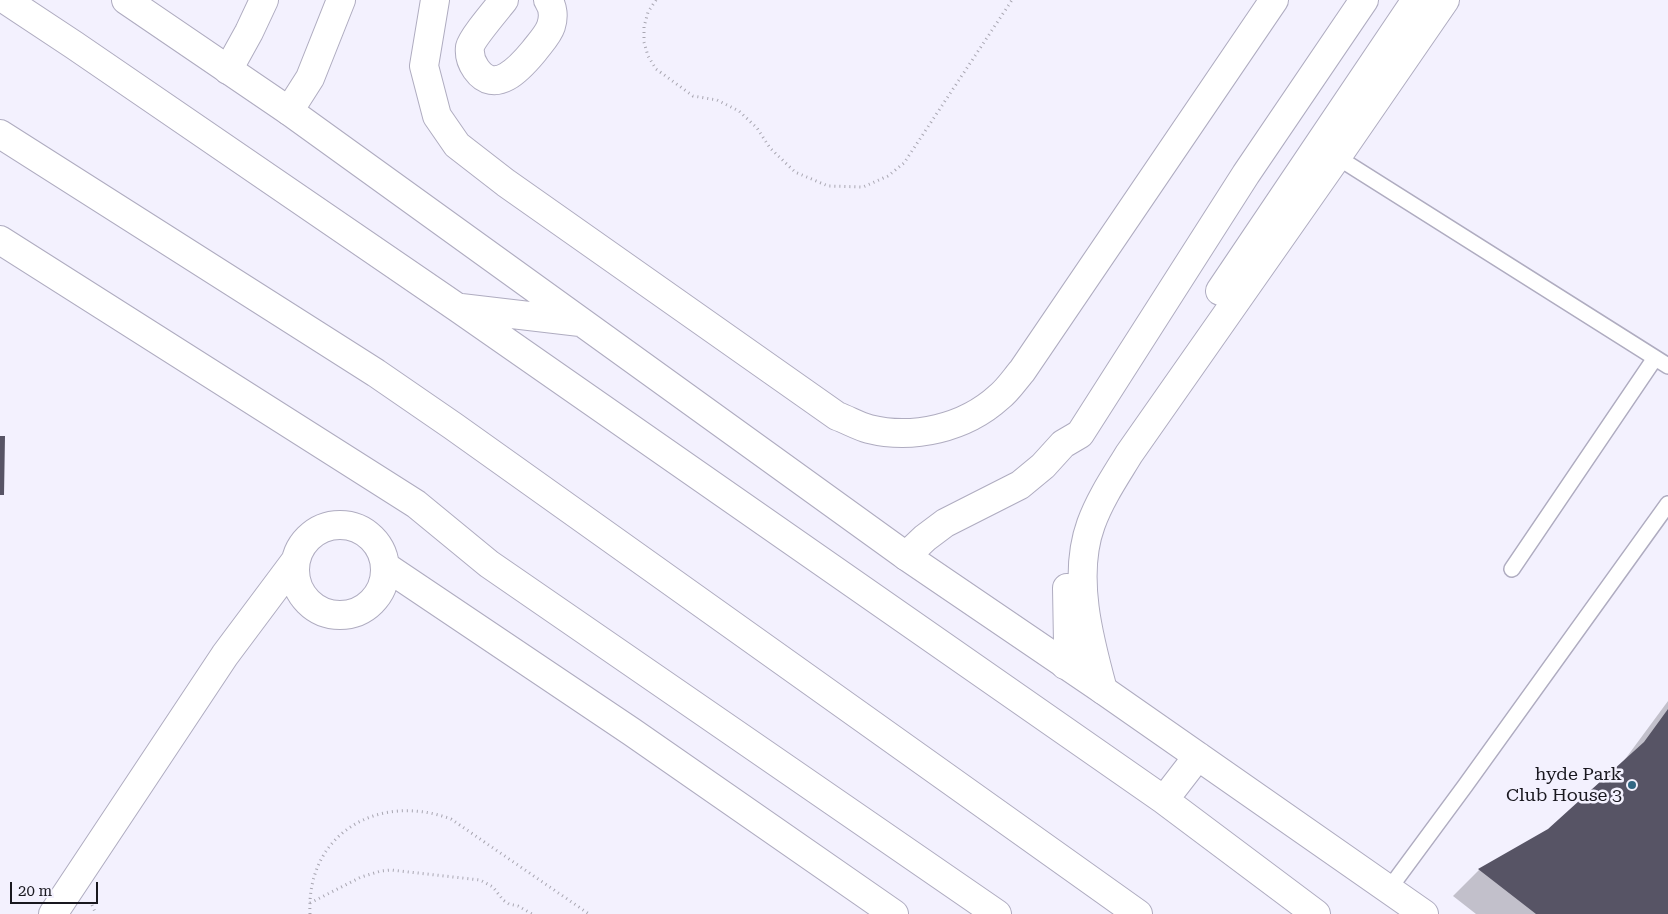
<!DOCTYPE html>
<html>
<head>
<meta charset="utf-8">
<style>
	body { margin:0 }
	#map { position:relative; width:1668px; height:914px; overflow:hidden; background:#f3f1fe; font-family:"Roboto Serif",serif }
	canvas { display:block }
	.scale { position:absolute; left:10px; top:882px; width:88px; height:22px; box-sizing:border-box; border:2px solid #19181f; border-top:0; padding-left:6px; font-size:15px; line-height:18px; white-space:nowrap; color:#19181f; -webkit-text-stroke:4px #f3f1fe; paint-order:stroke }
</style>
</head>
<body>
<div id="map">
<canvas width="1668" height="914"></canvas>
<div class="scale">20 m</div>
</div>
<script>
const g = document.querySelector('canvas').getContext('2d');
g.lineJoin = 'round';
function fillPath(path, color) {
  g.fillStyle = color;
  g.fill(path, 'evenodd');
}
function strokePath(path, color, width, dash) {
  g.strokeStyle = color;
  g.lineWidth = width;
  g.lineCap = dash ? 'butt' : 'round';
  g.setLineDash(dash || []);
  g.stroke(path);
}
function write(font, color, halo, rows, align = 'center') {
  g.font = font + ' "Roboto Serif",serif';
  g.lineWidth = 5;
  g.setLineDash([]);
  g.textBaseline = 'middle';
  g.strokeStyle = halo;
  g.fillStyle = color;
  for (const [text, x, y, turn = 0] of rows) {
    g.save();
    g.translate(x, y);
    g.rotate((+turn || 0) * Math.PI / 180);
    g.textAlign = isNaN(turn) ? turn : align;
    if (halo) g.strokeText(text, 0, 0);
    g.fillText(text, 0, 0);
    g.restore();
  }
}
const shadow = new Path2D(`
	M1668,701v213h-192l-23,-18 26,-26 70,-40 74,-68z`);
const building = new Path2D(`
	M0,436h5l-1,59h-4z
	M1668,709v205h-132l-58,-45 70,-40 96,-87z`);
const path = new Path2D(`
	M656,0l-8,12 -4,15v15l4,14 8,13 37,27 24,4 22,11 18,17 13,20 25,24 33,14 35,1 25,-11 16,-13 108,-163
	M310,903l51,-26 20,-6 10,-1 89,10 13,7 10,13 6,4 9,2 14,8
	M92,905l4,9
	M310,914c-4,-81 69,-122 141,-95l138,95`);
const lane = new Path2D(`
	M1337,157l331,209
	M1512,569l143,-211
	M1389,889l76,-103 203,-282`);
const street = new Path2D(`
	M435,0l-11,66 13,50 20,29 49,38 331,233c11,4 21,10 32,13 44,11 96,-1 130,-32 9,-7 16,-18 23,-26l252,-371
	M504,0c-7,9 -32,38 -34,47 -1,8 1,15 6,22 19,27 44,-1 58,-18 6,-8 14,-16 17,-25 3,-9 2,-19 -3,-26
	M228,70l21,-38 15,-32
	M289,111l21,-33 31,-78
	M1220,291l196,-291
	M295 570a45 45 0 1 1 90 0a45 45 0 1 1-90 0Z
	M906,556l19,-18 20,-15 75,-38 23,-19 20,-22 17,-10 166,-260 118,-174
	M385,566l247,166 262,182
	M1065,665l3,-22 -1,-55
	M1103,690c-14,-51 -31,-114 -12,-166 9,-25 24,-47 38,-70l208,-297 108,-157
	M53,914l172,-259 71,-95`);
const secondary = new Path2D(`
	M6,0l68,45 384,263 706,492 152,114
	M126,0l163,111 617,445 197,134 321,224
	M0,134l376,239 77,53 685,488
	M0,240l416,264 73,60 508,350
	M461,308l119,14
	M1164,800l34,-44`);
const markers = [
	[1632,785,5,"#316783"]
];
const poiNames = [
	["hyde Park",1622,775],
	["Club House 3",1622,796]
];
fillPath(shadow, '#0003');
fillPath(building, '#575465');
strokePath(lane, '#afacc0', 18);
strokePath(street, '#afacc0', 30);
strokePath(secondary, '#afacc0', 30);
strokePath(path, '#a8a6b1', 3, [1, 4]);
strokePath(lane, '#fff', 15);
strokePath(street, '#fff', 28);
strokePath(secondary, '#fff', 28);
for (const [x, y, r, color] of markers) {
  const dot = new Path2D();
  dot.arc(x, y, r, 0, 2 * Math.PI);
  g.fillStyle = color;
  g.fill(dot);
  strokePath(dot, '#f3f1fe', 2);
}
write('18px', '#19181f', '#f3f1fe', poiNames, 'right');
</script>
</body>
</html>
